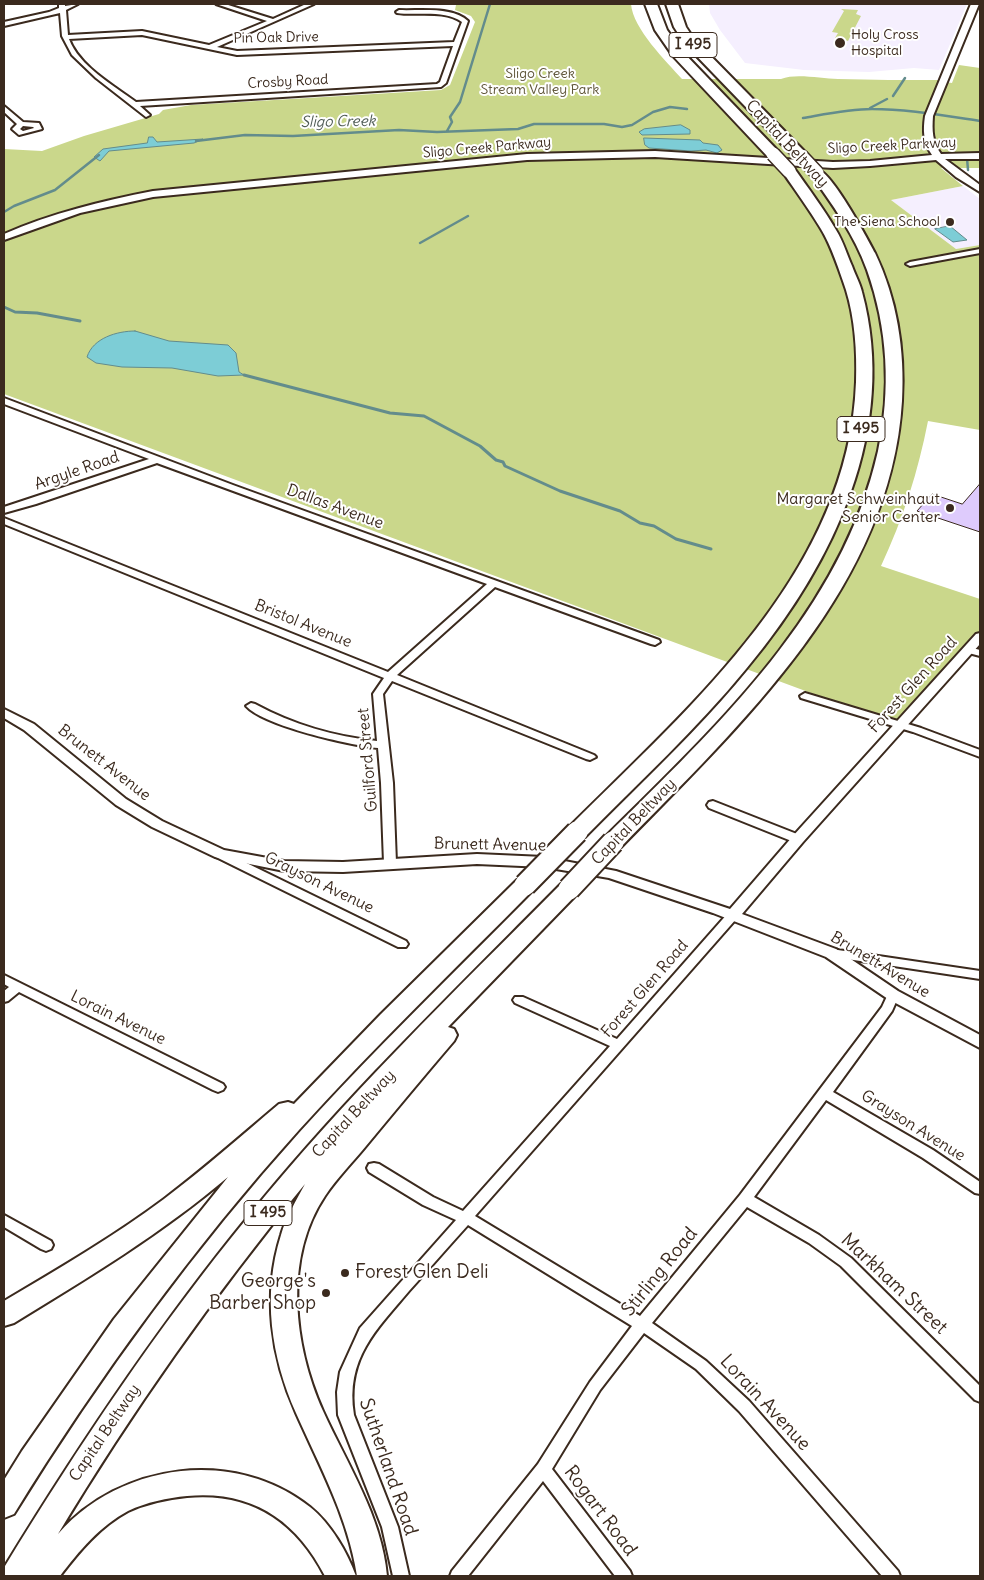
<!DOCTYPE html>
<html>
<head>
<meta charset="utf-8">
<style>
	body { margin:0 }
	#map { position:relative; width:984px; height:1580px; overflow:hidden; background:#fff; font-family:Delius,sans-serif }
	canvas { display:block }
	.frame { position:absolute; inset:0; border:5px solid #3b2a1e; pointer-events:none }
</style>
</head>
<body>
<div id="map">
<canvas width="984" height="1580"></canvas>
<div class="frame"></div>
</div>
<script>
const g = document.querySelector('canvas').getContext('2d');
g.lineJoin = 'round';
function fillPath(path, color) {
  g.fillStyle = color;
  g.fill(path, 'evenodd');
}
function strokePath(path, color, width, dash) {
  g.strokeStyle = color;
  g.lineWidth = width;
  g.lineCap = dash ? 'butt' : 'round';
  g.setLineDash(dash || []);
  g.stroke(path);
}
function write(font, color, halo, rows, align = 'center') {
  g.font = font + ' Delius,sans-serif';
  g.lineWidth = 4;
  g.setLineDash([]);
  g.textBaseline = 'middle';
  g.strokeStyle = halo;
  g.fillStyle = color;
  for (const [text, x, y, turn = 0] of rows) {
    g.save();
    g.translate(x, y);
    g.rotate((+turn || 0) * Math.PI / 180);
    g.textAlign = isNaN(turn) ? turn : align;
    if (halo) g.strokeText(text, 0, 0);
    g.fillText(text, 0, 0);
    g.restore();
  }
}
const built = new Path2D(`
	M709,4h258l-28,66 -25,-2 -45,4 -65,-2 -59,-7 -25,-33 -10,-17z
	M963,186l17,13v46l-24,4 -65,-49z`);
const green = new Path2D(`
	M454,4h177c2,25 35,57 51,75h99c16,-6 40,0 57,0 34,1 67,1 101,1v1l13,2 7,-18 21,3v100h-39l22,18 -72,14 65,49 24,-4v185l-52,-9c-10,51 -25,98 -47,145l99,33v31l-80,96 -896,-332v-245l38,2 42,-15 75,-22 4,-4 28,-5 250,-15 9,-5 25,-63 -4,-6 -16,-6 1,-5z
	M841,9l17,1 -2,4 5,2 -13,25 -13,-3 3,-5 -6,-1 12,-21z`);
const water = new Path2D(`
	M681,125l9,5v4l-48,1 -3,-3 5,-3z
	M149,137h4l4,5 46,-3 -9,4 -85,8 -9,10 -6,-4 9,-8 44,-6z
	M644,138l56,2 3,3 15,2 4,5 -5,3 -11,-3 -15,1 -42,-3 -4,-3z
	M950,226l17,14 -14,2 -18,-13z
	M135,331l34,10 59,4 8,8 3,19 5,3 -26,1 -46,-8 -50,-1 -26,-4 -9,-6c6,-19 30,-26 48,-26z`);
const streamFar1 = new Path2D(`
	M893,96l12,-18
	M870,108l17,-9
	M803,118c23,-4 46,-9 69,-9 36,0 73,7 108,12
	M447,131l5,-9 -2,-5 10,-15 30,-98
	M196,141l49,-6 48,1 106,-6 38,2 81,-3 16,-5h70l18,3 10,-2 21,-13 17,-5 17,2
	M967,158l1,12
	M4,212l10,-6 41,-16 44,-35
	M420,243l48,-27`);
const stream = new Path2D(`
	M4,307l11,5 22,1 43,8
	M244,375l146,38 34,3 56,30 16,14 7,2 2,4 55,25 60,20 20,12 14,3 22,13 35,10`);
const building = new Path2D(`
	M980,484v48l-63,-21 15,-17 30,10z`);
const minor = new Path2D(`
	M59,4h6v2l13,-2 -12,6 2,25 74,-4 67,14 58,-24 -51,-17h9l48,15 33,-15h8l-97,43 20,4 217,-9 8,-20c-18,-13 -45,-6 -65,-9l-1,-1 3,-2c21,1 53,-4 69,11l-22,62 -5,4 -301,19 10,9 -4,2 -50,-39 -24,-23 -10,-19 -2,-23 -56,13v-4l45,-10 10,-4zM142,35l95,20 216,-9 -13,36 -3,2 -301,18c-23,-17 -57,-36 -67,-63z
	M4,106l19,16 16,1 3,6 -23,6 -7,-6 5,-5 -13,-12zM23,126l10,1 1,1 -11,3 -3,-2z
	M980,249v4l-70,13 -4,-2 4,-2z
	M4,398l229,87 426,155 1,2 -5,3 -4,-1 -156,-57 -98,88 197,80 2,2 -6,3 -4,-1 -194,-78 -9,13 10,89 3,80 -6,4 -4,-1 -2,-3 -3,-80 -3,-35c-29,-3 -114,-22 -132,-42l5,-3 4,1c37,20 80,33 122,37l-4,-47 11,-16 -380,-154v-6l384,154 99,-88 -330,-121 -121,41 -32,9v-6l145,-48 -145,-55z
	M969,647l11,3v6l-15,-4 -1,-2 1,-2z
	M805,693l116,35 59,22v7l-67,-25 -112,-34 -1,-2z
	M713,801l89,35 2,3 -6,4 -4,-1 -85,-34 -2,-3 2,-3z
	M220,850l186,91 2,3 -2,3h-8l-182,-90 -2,-3 2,-3z
	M733,911l6,4 -2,3 -262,298 165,100 100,-121 142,-188 7,-15h8l2,3 -7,16 -59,81 100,58 47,32v12l-5,-1 -52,-35 -97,-58 -72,97 65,38 32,23 129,128v16l-5,-2 -134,-134 -32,-23 -62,-36 -95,116 54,38 43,40 149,170 2,5h-18l-143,-165 -43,-42 -52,-36 -44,57 -48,79 78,102 2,5h-17l-72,-95 -75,95h-18l2,-5 86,-107 52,-82 42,-56 -164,-101c-20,22 -39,44 -59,66 -33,39 -64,68 -55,124l44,112 11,49h-16l-11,-49 -44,-112 -1,-23 3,-20 20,-44 96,-108 -33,-15 -54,-33 -2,-4 2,-4 5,-1 5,1 54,33 30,14 147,-165 -95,-43 -2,-3 2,-3h8l94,42 112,-127z
	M831,949l149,22v8l-153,-23 -2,-3 2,-3z
	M4,975l219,109 2,3 -2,3 -5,2 -5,-2 -194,-98 -11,9 -4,1v-11l5,-4 -5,-3z
	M4,1215l47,26 2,4 -2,4 -5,2 -5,-2 -37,-22z`);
const tertiary = new Path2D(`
	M971,4h8l-46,112c-1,14 -1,26 8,38l39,-1v6h-35l35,26v7l-24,-15 -20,-17 -66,6 -37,2 -178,-11 -128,3 -374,37 -73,16 -76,27v-6c48,-21 98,-33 149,-43l374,-37 128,-3 178,11 37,-1 62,-6c-9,-13 -9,-25 -7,-39z
	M980,633v11l-177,198 -61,72 94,35 62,42 82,44v13l-92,-49 -62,-42 -113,-44 -104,-35 -65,-11 -67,-3 -134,8 -59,-1 -69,-14 -63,-30 -36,-22 -92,-75 -20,-12v-9l30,15 92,75 36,22 62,29 60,11 59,1 134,-8 67,3 72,14 114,38 63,-73 183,-202z`);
const motorway = new Path2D(`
	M645,4h12l10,26 15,21 96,100 2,3 -2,3h-10l-95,-101 -18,-26z
	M666,4h12l8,23 8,12 112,114 2,3 -2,3h-10l-111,-115 -11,-17z
	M789,167l5,1c14,20 30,41 42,62 7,11 11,25 16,36 3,9 8,17 10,26 37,137 -29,273 -116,377 -49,60 -107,113 -161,168l-8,2 -8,-2 -3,-5 3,-5c124,-123 280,-257 287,-445 1,-30 -1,-63 -10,-92 -6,-18 -15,-45 -25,-61 -12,-20 -26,-39 -39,-58z
	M817,169c15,3 50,69 58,84 22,46 30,98 27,148 -11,185 -160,322 -281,446l-8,2 -8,-2 -3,-5 3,-5c112,-111 237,-226 273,-386 13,-61 10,-122 -11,-181 -13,-36 -35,-66 -57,-97z
	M525,878l8,2 3,5 -3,5c-79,80 -159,157 -234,240 -107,119 -201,248 -285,384l-10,4v-38l18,-29 92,-132 114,-142c-66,56 -140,101 -214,146l-10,3v-25c54,-32 109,-64 160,-102 40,-30 77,-63 115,-95l9,-2 6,2 87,-90 136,-134z
	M569,882l8,2 3,5 -3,5 -129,133 6,2 3,6 -3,6c-30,35 -59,70 -88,105 -13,16 -29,32 -41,50 -42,63 -31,150 -2,215 24,53 59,106 64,165h-30c-9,-59 -37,-109 -61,-163 -25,-56 -34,-118 -15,-178 5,-18 15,-34 24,-51 -91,111 -173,227 -247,350 62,-71 176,-87 252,-27 21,17 37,45 46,69h-31c-29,-56 -73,-86 -138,-80 -20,2 -40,6 -59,15 -28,15 -49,40 -68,65h-56l1,-10c74,-121 153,-239 243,-349 96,-119 206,-225 313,-333z`);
const motorwayBridgeFar1 = new Path2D(`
	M773,154l16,17
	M801,156l16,17`);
const motorwayBridge = new Path2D(`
	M525,885l52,-53
	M569,889l44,-47`);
const markers = [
	[840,43,6,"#3b2a1e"],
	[950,222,5,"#3b2a1e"],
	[950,508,5,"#3b2a1e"],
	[345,1273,5,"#3b2a1e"],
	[326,1293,5,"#3b2a1e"]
];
const farPoinames = [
	["Holy Cross",851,35],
	["Hospital",851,51],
	["The Siena School",940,222,"right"]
];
const farStreetnames = [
	["Pin Oak Drive",276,38,-1],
	["Crosby Road",288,82,-3],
	["Sligo Creek Parkway",892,146,-3],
	["Sligo Creek Parkway",487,148,-5]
];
const farParknames = [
	["Sligo Creek",540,74],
	["Stream Valley Park",540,90]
];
const shields = [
	[693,45,48],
	[861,429,48],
	[268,1213,48]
];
const shieldNames = [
	["I 495",693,45],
	["I 495",861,429],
	["I 495",268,1213]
];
const farWaternames = [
	["Sligo Creek",338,122,-1]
];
const streetNames = [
	["Capital Beltway",787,144,47],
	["Argyle Road",77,471,-19],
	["Dallas Avenue",335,507,20],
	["Bristol Avenue",303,624,22],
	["Forest Glen Road",913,685,-48],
	["Guilford Street",368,760,-95],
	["Brunett Avenue",104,763,38],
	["Capital Beltway",634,822,-46],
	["Brunett Avenue",490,845,1],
	["Grayson Avenue",319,883,26],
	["Brunett Avenue",880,965,31],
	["Forest Glen Road",645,989,-49],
	["Lorain Avenue",118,1018,26],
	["Capital Beltway",354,1114,-47],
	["Grayson Avenue",913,1126,32],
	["Capital Beltway",105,1433,-56]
];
const poiNames = [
	["Margaret Schweinhaut",940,499],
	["Senior Center",940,517]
];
const nearStreetnames = [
	["Stirling Road",660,1272,-51],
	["Markham Street",894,1284,43],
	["Lorain Avenue",765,1403,47],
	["Sutherland Road",388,1467,71],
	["Rogart Road",600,1511,53]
];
const nearPoinames = [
	["Forest Glen Deli",355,1273],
	["George's",316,1282,"right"],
	["Barber Shop",316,1304,"right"]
];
fillPath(built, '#f5effe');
fillPath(green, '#cad78b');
fillPath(water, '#7dcdd6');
strokePath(water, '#638c8c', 1);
strokePath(streamFar1, '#638c8c', 2.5);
strokePath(stream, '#638c8c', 3);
fillPath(building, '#decbfc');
strokePath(building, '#3b2a1e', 1);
strokePath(minor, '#3b2a1e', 4);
strokePath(tertiary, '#3b2a1e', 4);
strokePath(motorway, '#3b2a1e', 4);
fillPath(minor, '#fff');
fillPath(tertiary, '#fff');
fillPath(motorway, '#fff');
strokePath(motorwayBridgeFar1, '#3b2a1e', 16, []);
strokePath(motorwayBridge, '#3b2a1e', 25, []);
strokePath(motorwayBridgeFar1, '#fff', 13);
strokePath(motorwayBridge, '#fff', 21);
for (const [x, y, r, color] of markers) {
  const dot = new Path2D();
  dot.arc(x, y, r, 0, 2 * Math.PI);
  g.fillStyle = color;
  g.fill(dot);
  strokePath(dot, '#fff', 2);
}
write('14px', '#3b2a1e', '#fff', farPoinames, 'left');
write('14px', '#3b2a1e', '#fff', farStreetnames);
write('14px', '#5f5539', '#fff', farParknames);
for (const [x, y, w] of shields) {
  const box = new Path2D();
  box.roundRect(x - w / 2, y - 12.5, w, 25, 4);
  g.fillStyle = '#fff';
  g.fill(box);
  strokePath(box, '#3b2a1e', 1);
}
write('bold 15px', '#3b2a1e', null, shieldNames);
write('italic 15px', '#4f5b55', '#fff', farWaternames);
write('16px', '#3b2a1e', '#fff', streetNames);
write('16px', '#3b2a1e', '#fff', poiNames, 'right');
write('19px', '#3b2a1e', '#fff', nearStreetnames);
write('19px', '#3b2a1e', '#fff', nearPoinames, 'left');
</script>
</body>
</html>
